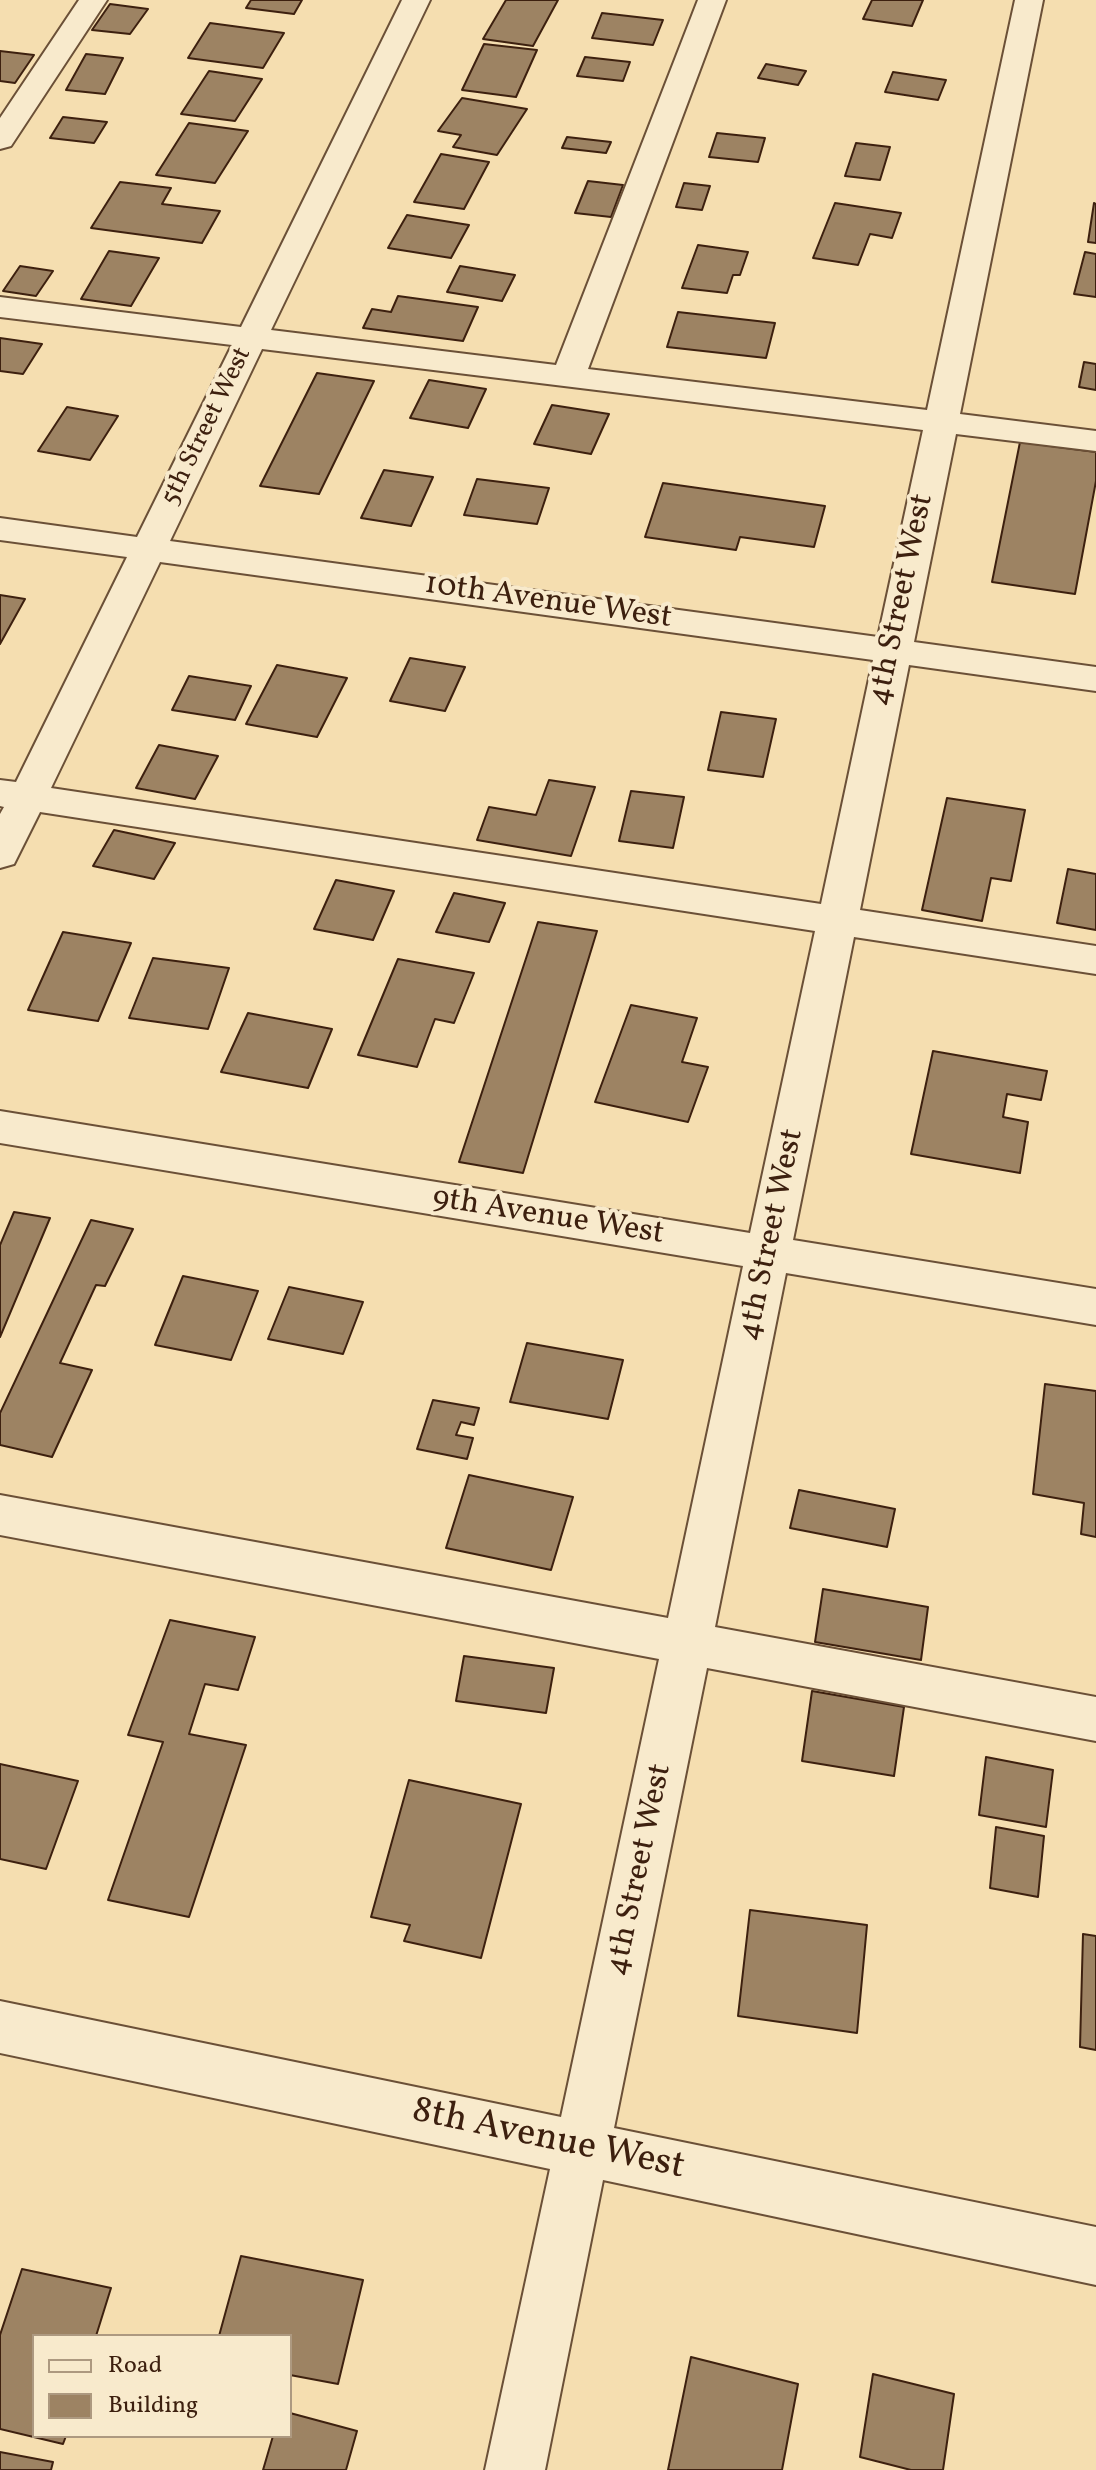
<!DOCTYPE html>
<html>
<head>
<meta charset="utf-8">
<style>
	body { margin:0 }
	#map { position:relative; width:1096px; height:2470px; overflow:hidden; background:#f5deb0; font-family:Vollkorn,serif }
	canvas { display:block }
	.legend { position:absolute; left:32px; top:2334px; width:260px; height:104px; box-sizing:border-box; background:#f8eacc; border:2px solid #ad9980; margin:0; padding:10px 14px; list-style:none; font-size:24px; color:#3d200f }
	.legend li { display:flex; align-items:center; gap:16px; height:40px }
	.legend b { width:40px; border:2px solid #ad9980 }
</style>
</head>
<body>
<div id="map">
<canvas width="1096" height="2470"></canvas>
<ul class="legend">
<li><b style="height:10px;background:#f8eacc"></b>Road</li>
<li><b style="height:22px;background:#9d8363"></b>Building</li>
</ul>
</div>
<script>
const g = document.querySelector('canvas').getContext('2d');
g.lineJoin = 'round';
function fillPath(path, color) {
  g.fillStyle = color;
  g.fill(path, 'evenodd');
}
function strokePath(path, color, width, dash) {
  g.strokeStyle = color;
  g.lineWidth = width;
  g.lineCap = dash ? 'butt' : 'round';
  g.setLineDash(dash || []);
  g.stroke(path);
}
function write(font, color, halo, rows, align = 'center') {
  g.font = font + ' Vollkorn,serif';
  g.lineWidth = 8;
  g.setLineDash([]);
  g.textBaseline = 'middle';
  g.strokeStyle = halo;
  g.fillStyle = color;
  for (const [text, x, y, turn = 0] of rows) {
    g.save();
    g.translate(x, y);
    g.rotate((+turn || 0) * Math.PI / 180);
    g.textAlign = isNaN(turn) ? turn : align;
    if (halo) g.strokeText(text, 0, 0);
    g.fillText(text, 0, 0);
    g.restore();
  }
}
const building = new Path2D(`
	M251,0h51l-8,14 -48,-6z
	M506,0h52l-25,46 -50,-7z
	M872,0h51l-11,26 -49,-7z
	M110,4l38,5 -18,25 -38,-4z
	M602,13l61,7 -10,25 -61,-7z
	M210,23l74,10 -21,35 -75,-10z
	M484,44l53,6 -21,47 -54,-7z
	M0,51l34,4 -19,28 -15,-2z
	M86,54l37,4 -18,36 -39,-4z
	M585,57l45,5 -7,19 -46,-5z
	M766,64l40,7 -8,14 -40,-7z
	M209,71l53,8 -27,42 -54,-7z
	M893,72l53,8 -8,20 -53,-8z
	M462,98l65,11 -30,46 -44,-8 8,-12 -23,-4z
	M63,117l44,5 -13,21 -44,-5z
	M189,123l59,8 -33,52 -59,-8z
	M717,133l48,5 -7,24 -49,-5z
	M567,137l44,5 -5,11 -44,-5z
	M856,143l34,4 -10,33 -35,-4z
	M441,154l48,8 -25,47 -50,-7z
	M588,181l35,4 -12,32 -36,-4z
	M120,182l51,6 -9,16 58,7 -18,32 -111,-15z
	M684,183l26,3 -8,24 -26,-3z
	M835,203l66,10 -9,25 -22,-4 -12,31 -45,-7z
	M1094,203l2,1v39l-8,-1z
	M407,215l62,10 -18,33 -63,-10z
	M698,245l50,7 -8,23h-7l-6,18 -45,-5z
	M109,251l50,7 -28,48 -50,-7z
	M1085,252l11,2v43l-22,-3z
	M20,266l33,5 -17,25 -33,-5z
	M460,266l55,9 -13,26 -55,-9z
	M398,296l80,11 -15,34 -100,-13 9,-19 19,3z
	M678,312l97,11 -9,35 -99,-11z
	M0,338l42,6 -19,30 -23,-3z
	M1084,362l12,2v26l-17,-3z
	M317,373l57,8 -55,113 -59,-8z
	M429,380l57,9 -18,39 -58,-10z
	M552,405l57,9 -18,40 -57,-10z
	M67,407l51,9 -28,44 -52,-9z
	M1020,442l76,10v29l-21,113 -83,-12z
	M384,470l49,7 -22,49 -50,-8z
	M477,479l72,9 -12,36 -73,-9z
	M663,483l162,23 -11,41 -74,-10 -4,13 -91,-13z
	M0,595l25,4 -25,45z
	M410,658l55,9 -20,44 -55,-10z
	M277,665l70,13 -30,59 -71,-13z
	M189,676l62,10 -16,34 -63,-10z
	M721,712l55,7 -13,58 -55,-7z
	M159,745l59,11 -23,43 -59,-11z
	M549,780l46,7 -24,69 -94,-16 12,-33 47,8z
	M631,791l53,6 -11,51 -54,-7z
	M947,798l78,12 -14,71 -20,-3 -9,43 -60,-11z
	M114,830l61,13 -21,36 -61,-13z
	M1068,869l28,5v56l-39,-7z
	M336,880l58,11 -21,49 -59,-11z
	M454,893l51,10 -16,39 -53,-10z
	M538,922l59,9 -74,242 -64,-11z
	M63,932l68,11 -33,78 -70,-11z
	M153,958l76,10 -21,61 -79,-11z
	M398,959l76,14 -20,50 -19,-4 -18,48 -59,-12z
	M631,1005l66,13 -15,44 26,5 -20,55 -93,-20z
	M248,1013l84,16 -24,59 -87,-16z
	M933,1051l114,20 -6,29 -34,-6 -4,23 25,5 -8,51 -109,-19z
	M14,1212l36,6 -50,119v-92z
	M91,1220l42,9 -28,57 -9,-1 -36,78 32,7 -40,87 -52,-12v-32z
	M183,1276l75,15 -27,69 -76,-15z
	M289,1287l74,15 -20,52 -75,-15z
	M527,1343l96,17 -15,59 -98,-17z
	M1045,1384l51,7v146l-15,-3 3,-31 -51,-9z
	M433,1400l46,8 -5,17 -13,-3 -5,13 17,3 -6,21 -50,-10z
	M469,1475l104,22 -22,73 -105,-22z
	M799,1490l96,19 -8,38 -97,-19z
	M823,1589l105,18 -7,53 -106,-18z
	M170,1620l85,17 -17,53 -33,-6 -16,50 57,11 -57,172 -81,-17 55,-158 -35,-7z
	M464,1656l90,12 -8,45 -90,-12z
	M812,1691l92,16 -10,69 -92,-15z
	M986,1757l67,13 -7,57 -67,-12z
	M0,1764l78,17 -32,88 -46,-10z
	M409,1780l112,24 -40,154 -77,-17 6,-16 -39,-8z
	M996,1827l48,9 -6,61 -48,-9z
	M750,1910l117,15 -10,108 -119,-17z
	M1083,1934l13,2v114l-16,-3z
	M241,2256l122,24 -25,104 -48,-9v-39h-71z
	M22,2269l89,19 -15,48h-62v100h32l-3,8 -63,-15v-94z
	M691,2357l107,27 -16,86h-114z
	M873,2374l81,20 -11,76h-32l-51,-13z
	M290,2413l67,18 -11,39h-83l10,-34h17z
	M0,2452l53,10 -2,8h-51z`);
const minor = new Path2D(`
	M79,0h28l-96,146 -11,3v-31z
	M402,0h28l-159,330 285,35 142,-365h28l-138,369 339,41 88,-410h28l-83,414 136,17v20l-140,-17 -42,208 182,25v24l-187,-26 -49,245 236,36v28l-242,-37 -61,303 303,49v36l-310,-52 -71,354 381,70v44l-389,-73 -93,460 482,99v58l-493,-105 -58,290h-60l65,-301 -550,-116v-52l561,116 98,-458 -659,-124v-40l668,123 75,-352 -743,-123v-32l750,122 65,-302 -775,-119 -26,52 -14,4v-54l4,-7 -4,-1v-26l16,2 111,-225 -127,-17v-22l137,19 95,-192 -232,-28v-20l241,30zM262,349l661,81 -45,207 -708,-96zM160,562l713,98 -52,244 -770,-116z`);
const farStreetnames = [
	["5th Street West",208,427,-64]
];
const streetNames = [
	["4th Street West",903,600,-78],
	["10th Avenue West",548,603,8],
	["9th Avenue West",548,1218,9],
	["4th Street West",773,1235,-78],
	["4th Street West",641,1870,-78]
];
const nearStreetnames = [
	["8th Avenue West",548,2141,12]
];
fillPath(building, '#9d8363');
strokePath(building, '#3d200f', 2);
strokePath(minor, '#6b5037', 4);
fillPath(minor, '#f8eacc');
write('26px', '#3d200f', '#f8eacc', farStreetnames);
write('32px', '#3d200f', '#f8eacc', streetNames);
write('38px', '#3d200f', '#f8eacc', nearStreetnames);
</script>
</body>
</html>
